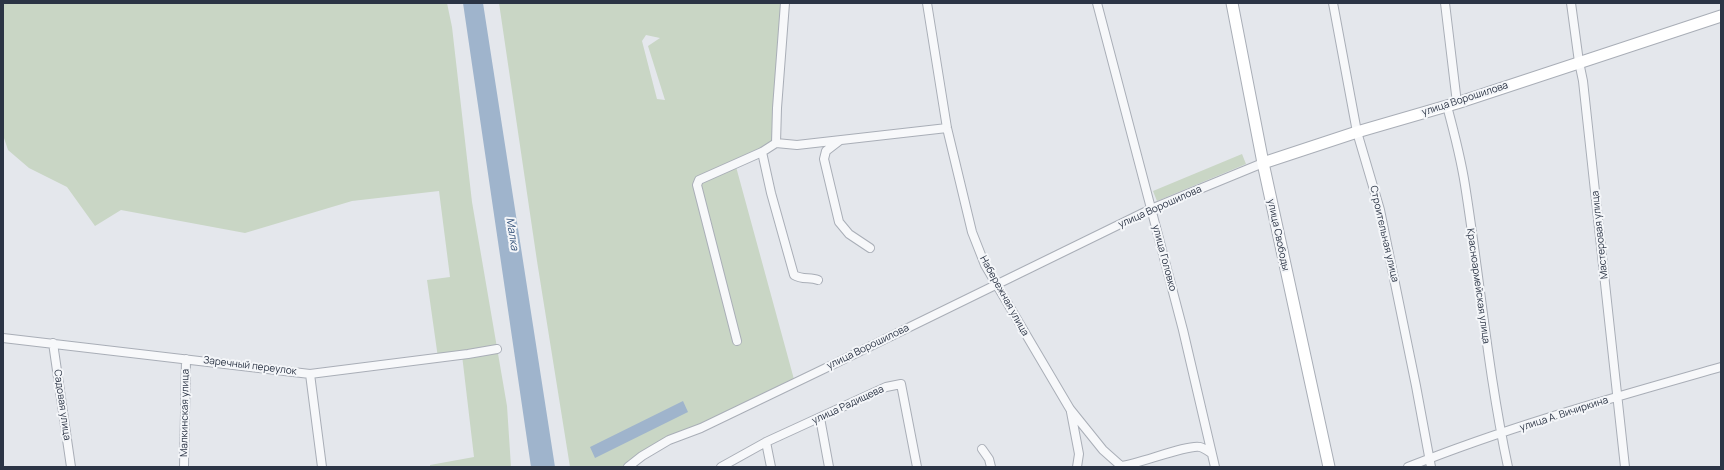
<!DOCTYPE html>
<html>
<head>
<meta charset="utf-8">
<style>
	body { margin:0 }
	#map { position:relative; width:1724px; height:470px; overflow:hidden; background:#e4e7ec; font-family:Manrope,sans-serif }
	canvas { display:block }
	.frame { position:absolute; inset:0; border:4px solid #2b3445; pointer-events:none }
</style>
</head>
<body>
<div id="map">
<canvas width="1724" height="470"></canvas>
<div class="frame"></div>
</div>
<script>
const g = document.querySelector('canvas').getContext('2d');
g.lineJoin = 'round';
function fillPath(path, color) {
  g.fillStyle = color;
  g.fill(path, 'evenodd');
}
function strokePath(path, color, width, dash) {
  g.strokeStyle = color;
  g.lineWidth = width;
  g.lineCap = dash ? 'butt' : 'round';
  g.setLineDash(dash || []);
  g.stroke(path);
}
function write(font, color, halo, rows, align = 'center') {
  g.font = font + ' Manrope,sans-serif';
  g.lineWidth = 4;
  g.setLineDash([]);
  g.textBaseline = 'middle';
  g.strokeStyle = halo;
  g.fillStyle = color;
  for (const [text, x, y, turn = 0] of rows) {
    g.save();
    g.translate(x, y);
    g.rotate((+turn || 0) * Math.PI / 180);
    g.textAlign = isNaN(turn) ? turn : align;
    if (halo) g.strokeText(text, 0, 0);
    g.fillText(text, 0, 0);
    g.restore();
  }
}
const green = new Path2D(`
	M3,3h444l5,24 20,175 35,204 4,61h-81v-2l44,-8 -12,-102 -24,3 -11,-78 23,-3 -11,-86 -87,10 -107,32 -124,-23 -26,16 -28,-39 -38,-19 -21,-18 -5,-15z
	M499,3h286l-9,140 -41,20 60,220 -126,57 -41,27h-58l-33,-206zM646,35l14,3 -12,8 17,54 -8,-1 -15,-58z
	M1242,154l4,10 -89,37 -4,-10z`);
const water = new Path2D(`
	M463,3h20l72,464h-24z
	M683,401l5,11 -93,46 -5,-11z`);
const minor = new Path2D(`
	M785,3l-8,105 -1,35 21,2 150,-17
	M927,3l20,125 25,104 13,33 85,144 33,41 18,16c18,-2 67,-22 79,-19 4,1 8,4 11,6
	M1097,3l86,327 32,137
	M1333,3l24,129 23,78 36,176 15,81
	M1445,3l12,100
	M1571,3l8,59 4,19 42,386
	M1447,106c7,26 14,53 18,79 15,94 23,189 43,282
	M839,141l-13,10 -2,8 15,63 10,12 21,14
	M762,152l9,41 23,82c8,5 16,2 24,5
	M3,338l307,36 158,-20 29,-5
	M737,341l-40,-156 2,-5 63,-28 14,-9
	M53,343l18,124
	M310,374l12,93
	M1071,412l8,42 -2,13
	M820,418l9,49
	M766,442l5,25
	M982,449l7,10 2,8
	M184,467l2,-108
	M628,467l14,-11 27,-16 32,-12 131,-63 319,-156 112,-46
	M721,467l45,-25 85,-39 35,-16 15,-3 16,83
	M1408,467c102,-41 208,-70 313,-100`);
const secondary = new Path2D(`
	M1232,3l31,160 66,304
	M1263,163l94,-31 100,-29 264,-87`);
const streetNames = [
	["улица Ворошилова",1465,99,-18],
	["улица Ворошилова",1160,207,-24],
	["Строительная улица",1384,234,77],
	["улица Свободы",1278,235,78],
	["Мастеровая улица",1600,235,-96],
	["улица Головко",1164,258,75],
	["Красноармейская улица",1478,286,82],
	["Набережная улица",1004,296,61],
	["улица Ворошилова",868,347,-26],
	["Заречный переулок",250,366,7],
	["Садовая улица",62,405,82],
	["улица Радищева",848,405,-25],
	["Малкинская улица",185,413,-89],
	["улица А. Вичиркина",1564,414,-18]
];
const waterNames = [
	["Малка",512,234,81]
];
fillPath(green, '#c9d6c5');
fillPath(water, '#9fb4cc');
strokePath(minor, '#a9aeb7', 10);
strokePath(secondary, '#a9aeb7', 13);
strokePath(minor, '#f7f8fa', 8);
strokePath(secondary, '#fff', 11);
write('10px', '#2b3445', '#f4f6f9', streetNames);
write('italic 11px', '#34527a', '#f4f6f9', waterNames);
</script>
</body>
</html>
